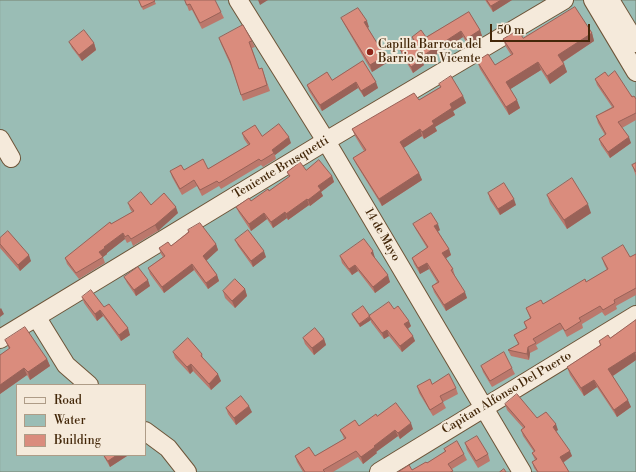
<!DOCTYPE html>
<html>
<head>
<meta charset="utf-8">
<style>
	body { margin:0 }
	#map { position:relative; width:636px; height:472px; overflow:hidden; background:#f0dfc8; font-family:"Libre Bodoni",serif }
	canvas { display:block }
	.legend { position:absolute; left:16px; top:384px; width:130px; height:72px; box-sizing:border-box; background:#f5eadb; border:1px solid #ae9c87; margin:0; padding:5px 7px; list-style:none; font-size:12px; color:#432709 }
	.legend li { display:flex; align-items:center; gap:8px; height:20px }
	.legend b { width:20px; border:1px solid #ae9c87 }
	.scale { position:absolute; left:490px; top:24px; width:100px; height:18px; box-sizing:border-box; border:2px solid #432709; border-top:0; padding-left:5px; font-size:12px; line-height:14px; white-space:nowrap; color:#432709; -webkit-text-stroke:3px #f5eadb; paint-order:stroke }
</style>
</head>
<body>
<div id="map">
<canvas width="636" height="472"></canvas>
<ul class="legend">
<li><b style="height:5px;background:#f5eadb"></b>Road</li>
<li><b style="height:11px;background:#9abdb5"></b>Water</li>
<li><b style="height:11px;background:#da8c7d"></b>Building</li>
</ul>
<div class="scale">50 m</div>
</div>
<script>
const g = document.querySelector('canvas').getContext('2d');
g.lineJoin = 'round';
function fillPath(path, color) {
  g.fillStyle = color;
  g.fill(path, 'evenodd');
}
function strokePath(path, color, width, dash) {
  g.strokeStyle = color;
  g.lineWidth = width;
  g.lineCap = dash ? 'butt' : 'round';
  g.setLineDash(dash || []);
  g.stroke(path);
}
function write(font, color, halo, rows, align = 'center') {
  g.font = font + ' "Libre Bodoni",serif';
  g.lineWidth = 4;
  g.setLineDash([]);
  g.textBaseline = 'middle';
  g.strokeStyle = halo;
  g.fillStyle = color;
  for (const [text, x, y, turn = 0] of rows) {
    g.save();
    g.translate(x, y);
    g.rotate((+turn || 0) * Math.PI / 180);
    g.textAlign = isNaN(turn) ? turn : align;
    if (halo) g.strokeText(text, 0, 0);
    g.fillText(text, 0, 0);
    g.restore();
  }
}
const water = new Path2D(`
	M0,0h636v472h-636zM17,385h128v70h-128z`);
const minor = new Path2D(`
	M238,0l88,141 196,331
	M593,0l43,72
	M610,0l26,43
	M0,139l11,19
	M37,318l29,47 23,20
	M0,339l326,-198 238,-141
	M145,431l23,17 19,24
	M379,472l257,-157`);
const wall = new Path2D(`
	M139,0h15l2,4 -13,6z
	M185,0l36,12 3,6 -22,11 -10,-19 -3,1z
	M485,0h27l-19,12z
	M469,12l11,18 2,6 -14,9 -5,-8 -40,26 1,2 -11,8 -11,-18 -2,-6 13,-8 -1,-4h14z
	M341,18l28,9 -1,1 17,28 3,6 -16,10 -28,-48z
	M592,33l2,8 -31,21 1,2 3,8 -17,12 -9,-14 -31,19 10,19 -11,7 -29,-46 -3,-8 18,4 16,-10 -5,-8 -3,-8 20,-1z
	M219,38l33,3 3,6 -3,1 7,21 3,-1 8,23 -27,10 -12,-35 -10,-22z
	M69,42l25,1 2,7 -14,11 -10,-13z
	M363,61l15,27 -14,9 -6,-9 -36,23 -13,-20 -2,-6 25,-5z
	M608,76l28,23v21l-14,8 9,15 -21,15 -9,-13 -2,-6 6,-4 -7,-12 -2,-7 16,-9 -15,-22 -2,-6z
	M439,84l24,12 3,7 -13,8 2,4 -20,12 2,4 -13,8 -2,-3 -19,12 16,25 3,7 -40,26 -26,-42 -3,-6 11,-7 -9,-15 -3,-7 67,-29 21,-13z
	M242,133l20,3 29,7 -16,12 1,4 -13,8 -2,-2 -40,24 -2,-3 -17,10 -5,-10 -15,9 -10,-18 -2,-6 38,-2 40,-24 -4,-6z
	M636,163v13l-4,-11z
	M306,170l26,6 2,6 -13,10 2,4 -13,10 -1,-1 -21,15 -1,-2 -14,10 -6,-9 -16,12 -12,-18 -3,-6 15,-6 18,-10 20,-14 -2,-5z
	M488,193l28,12 -16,10 -10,-15z
	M547,195l44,18 -24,16 -17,-25z
	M128,203l23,2 27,8 -20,18 -25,15 -2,-5 -4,2 -2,-4 -18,14v1l-4,3 2,6 -26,16 -12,-15 -2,-6 46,-34 21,-12 -2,-3z
	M413,224l27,6 -2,1 11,18 2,6 -5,3 7,11 2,7 12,22 -21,13 -12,-19 -2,-6 5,-4 -8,-13 -9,5 -6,-10 -2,-6 15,-10 -11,-18z
	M188,230l28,14 2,6 -12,10 11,15 2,6 -11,8 -14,-19 -30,23 -14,-19 -2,-6 15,-11 -2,-3 -2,-6 12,-2 17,-14z
	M0,238l31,23 -11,10 -20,-23z
	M235,240l31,17 -13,10 -15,-21z
	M636,254v41l-20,11 1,3 -12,7 -3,-4 -20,12 1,4 -16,9 -4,-8 -27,16 2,4 -8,4 -1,7 -18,-4 -3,-6 10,-6 -4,-9 12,-7 -2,-6 6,-4 -4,-10 17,-4 43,-22 21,-12 -3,-6 -2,-6 28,-1z
	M340,256l35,2 15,24 -15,11 -17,-22 -6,4 -10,-12z
	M124,277l26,9 -14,10 -9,-13z
	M245,289l2,7 -12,12 -10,-10 -2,-7z
	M82,297l22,10 26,28 -9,6 -18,-25 -6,5 -13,-18z
	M394,309l17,17 -3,3 7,12 -13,11 -13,-16 -5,3 -13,-17v-2l-11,7 -7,-10 -1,-3 18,2z
	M636,320v40l-23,16 18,31 -14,10 -20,-30 -13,9 -14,-21 -3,-8 33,-22 -1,-4 11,-3z
	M303,338l21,1 2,6 -12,10 -9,-11z
	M5,340l42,19 3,7 -20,14 -3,-5 -27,19v-39l9,-6z
	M173,352l29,2 1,5 18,22 -10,9 -18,-19 -3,3 -15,-16z
	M481,366l31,2 3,6 -23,13 -9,-15z
	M432,384l24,4 2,6 -15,8 3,6 -13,8 -14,-23 -2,-7z
	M505,404l32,14 21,12 -2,1 16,25 -9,7 6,9h-32l-3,-4 -2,-6 3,-2 -3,-7 2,-1 -11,-16 -2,-6 2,-2 -16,-18z
	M226,408l26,4 -16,13 -8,-11z
	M377,416l36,13 -13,10 -2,-3 -22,16 1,1 -14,11 -5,-7 -25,15h-30l-6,-10 -2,-6h20l29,-17 -1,-3 -3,-6 19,-4z
	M465,443l23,11 2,7 -12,7 -11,-18z
	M444,449l20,5 3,6 -15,9 1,3h-55l14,-2 15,-7 18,-11z
	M103,455h23l1,1 -17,11z`);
const shadedWall = new Path2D(`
	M258,0h10l-8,5z
	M501,0h11l-19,12 -2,-6z
	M367,21l2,6 -3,1 -2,-6z
	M480,30l2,6 -14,9 -2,-6z
	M461,31l2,6 -40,26 1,2 -11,8 -2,-6 10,-10z
	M592,33l2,8 -33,22 -3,-8z
	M94,43l2,7 -14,11 -3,-6z
	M385,56l3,6 -16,10 -2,-7z
	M538,62l3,8 -32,20 -3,-8z
	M564,64l3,8 -17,12 -3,-8z
	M356,82l2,6 -36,23 -2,-6z
	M376,82l2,6 -14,9 -3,-6z
	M463,96l3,7 -13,8 2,4 -20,12 2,4 -13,8 -2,-7 10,-11 18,-17z
	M517,100l3,8 -11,7 -3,-8z
	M420,129l2,7 -20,13 -2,-7z
	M289,137l2,6 -16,12 -3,-5z
	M629,137l2,6 -21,15 -2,-6z
	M419,173l3,7 -40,26 -3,-7z
	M332,176l2,6 -13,10 2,4 -13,10 -2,-6 10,-14z
	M307,199l2,6 -21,15 -2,-6z
	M514,199l2,6 -16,10 -2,-6z
	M588,204l3,9 -24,16 -3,-9z
	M176,207l2,6 -20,18 -3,-6z
	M285,212l2,6 -14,10 -2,-6z
	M264,213l3,6 -16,12 -2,-7z
	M438,224l2,6 -3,2 -3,-6z
	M123,233l2,6 -18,14v1l-4,3 -4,-5 5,-5z
	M216,244l2,6 -13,12 -2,-6z
	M449,249l2,6 -6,4 -3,-6z
	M264,251l2,6 -13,10 -2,-6z
	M373,251l2,7 -2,1 -2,-6z
	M29,255l2,6 -11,10 -2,-6z
	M427,263l2,6 -9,5 -2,-6z
	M192,264l2,6 -30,23 -2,-6z
	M355,265l3,6 -6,4 -3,-6z
	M217,275l2,6 -11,8 -2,-6z
	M388,275l2,7 -15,11 -2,-6z
	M148,280l2,6 -14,10 -2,-6z
	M245,289l2,7 -12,12 -3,-7z
	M465,292l2,6 -21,13 -2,-6z
	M1,308l3,6 -4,3v-8z
	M100,310l3,6 -6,5 -2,-7z
	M370,317l1,3 -11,7 -1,-3z
	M409,321l2,5 -5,4 -2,-6z
	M128,328l2,7 -9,6 -2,-6z
	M387,330l2,6 -5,3 -2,-6z
	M413,336l2,5 -13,11 -2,-6z
	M324,339l2,6 -12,10 -2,-7z
	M528,347l2,6 -1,7 -2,-6z
	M635,352l1,4v4l-25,17 -3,-8z
	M47,359l3,7 -20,14 -2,-8z
	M191,364l2,7 -3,3 -3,-7z
	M24,368l3,7 -27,19v-9z
	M218,374l3,7 -10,9 -2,-6z
	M594,380l3,7 -13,9 -3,-8z
	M628,400l3,7 -14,10 -3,-7z
	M249,406l3,6 -16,13 -2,-7z
	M411,423l2,6 -13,10 -2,-6z
	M556,424l2,6 -3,2 -2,-5z
	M395,430l3,6 -22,16 1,1 -14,11 -2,-7 13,-11z
	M570,451l2,5 -10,7 -2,-6z
	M117,455h9l1,1 -17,11 -2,-6z`);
const building = new Path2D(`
	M139,0h15l1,1 -13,6z
	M185,0h30l6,12 -21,11 -10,-19 -3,1z
	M487,0h14l-10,6z
	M575,7l17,26 -34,22 6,9 -17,12 -9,-14 -32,20 11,18 -11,7 -29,-46 11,-7 7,11 18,-11 -10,-15 15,-9 5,8z
	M358,8l9,13 -3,1 21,34 -15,9 -29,-47z
	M469,12l11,18 -14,9 -5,-8 -40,26 1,2 -11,8 -11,-18 14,-9 -2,-3 9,-7 5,7z
	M243,25l9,16 -3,1 10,27 3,-1 5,17 -26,10 -11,-34 -11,-23z
	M84,30l10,13 -15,12 -10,-13z
	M363,61l13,21 -15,9 -5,-9 -36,23 -13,-20 20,-13 5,8z
	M615,71l17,26 2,-1 2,3v14l-18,9 11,15 -21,15 -9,-13 7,-5 -10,-18 18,-9 -19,-28 10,-7 3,4z
	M451,76l12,20 -13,8 2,4 -20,13 2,3 -12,8 -2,-3 -20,13 19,31 -40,26 -26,-41 13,-8 -14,-21 62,-36 5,7 22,-13 -2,-3z
	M279,124l10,13 -17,13 2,3 -13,8 -2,-2 -40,24 -2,-2 -17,9 -6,-10 -14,9 -10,-18 11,-6 3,5 19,-11 5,10 42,-25 -8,-11 13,-8 7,11z
	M319,160l13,16 -14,10 3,4 -13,10 -1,-1 -21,15 -1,-2 -14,10 -7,-9 -15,11 -13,-17 13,-9 2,3 17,-12 1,2 21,-15 -3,-4 13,-10 6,8z
	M636,163v9l-4,-7z
	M572,178l16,26 -24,16 -17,-25z
	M504,183l10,16 -16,10 -10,-16z
	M141,192l10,13 13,-12 12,14 -21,18 -24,14 -3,-4 -3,2 -2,-4 -19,14 1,1 -6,4 4,5 -27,16 -11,-15 45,-36 1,2 23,-13 -6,-8z
	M431,213l7,11 -4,2 15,23 -7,4 11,16 -2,1 14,22 -21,13 -12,-19 7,-4 -12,-19 -9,5 -6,-10 16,-11 -15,-23z
	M200,223l16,21 -13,12 14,19 -11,8 -14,-19 -30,23 -14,-19 17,-12 -6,-8 9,-6 3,4 18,-14 -1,-2z
	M248,230l16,21 -13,10 -16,-21z
	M8,231l21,24 -11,10 -18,-21v-6z
	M364,239l9,12 -2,2 17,22 -15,12 -18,-22 -6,4 -9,-13z
	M623,245l7,12 6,-3v34l-22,12 1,3 -12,7 -3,-4 -21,12 2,3 -16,10 -5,-8 -27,16 3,4 -8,4 -1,7 -19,-4 11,-6 -5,-9 13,-7 -3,-6 7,-4 -5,-10 15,-8 2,4 42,-25 1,3 22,-13 -6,-11z
	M138,267l10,13 -14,10 -10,-13z
	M235,279l10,10 -13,12 -9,-10z
	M91,290l13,17 5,-3 19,24 -9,7 -19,-25 -5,4 -13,-17z
	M389,302l5,7 4,-3 11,15 -5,3 9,12 -13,10 -13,-16 -5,3 -13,-17z
	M363,306l7,10 -11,8 -7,-10z
	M636,320v33l-1,-1 -27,17 20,31 -14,10 -20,-30 -13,8 -14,-21 34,-22 -2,-4 9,-6 2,3z
	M25,327l22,32 -19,13 -4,-4 -24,17v-30l10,-7 -5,-8z
	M315,328l9,11 -12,9 -9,-10z
	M188,338l14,16 -1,2 17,18 -9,10 -18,-20 -4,3 -14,-15z
	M504,352l8,16 -22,13 -9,-15z
	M449,374l7,14 -16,8 3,6 -13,8 -13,-24 13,-7 2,5z
	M517,394l20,24 9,-6 10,12 -3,3 17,24 -10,6 9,15h-31l-6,-10 5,-3 -5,-6 3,-2 -14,-21 4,-3 -20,-23z
	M241,396l8,10 -15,12 -8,-10z
	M396,403l15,20 -13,10 -3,-3 -21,16 1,1 -14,10 -5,-6 -33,19 2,2h-20l-10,-16 14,-9 6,9 31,-18 -6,-8 15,-10 4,6 17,-12 1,2z
	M477,436l11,18 -12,7 -11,-18z
	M457,441l7,13 -16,10 5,7 -3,1h-52l11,-7 3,5 14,-8 1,1 19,-12 -2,-2z
	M104,455h13l-9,6z
	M504,469l2,3h-6z`);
const markers = [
	[370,52,4,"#8f2418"]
];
const poiNames = [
	["Capilla Barroca del",378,45],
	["Barrio San Vicente",378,59]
];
const streetNames = [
	["Teniente Brusquetti",281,168,-31],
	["14 de Mayo",382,235,60],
	["Capitan Alfonso Del Puerto",507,393,-31]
];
fillPath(water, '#9abdb5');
strokePath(water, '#778170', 1);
strokePath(minor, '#6e5539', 20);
strokePath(minor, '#f5eadb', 18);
fillPath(wall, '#bb786c');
fillPath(shadedWall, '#996258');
fillPath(building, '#da8c7d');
strokePath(building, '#996258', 1);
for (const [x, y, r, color] of markers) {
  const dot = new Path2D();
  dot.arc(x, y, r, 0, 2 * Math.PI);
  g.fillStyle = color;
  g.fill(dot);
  strokePath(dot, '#f5eadb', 1.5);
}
write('12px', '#432709', '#f5eadb', poiNames, 'left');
write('12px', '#432709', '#f5eadb', streetNames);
</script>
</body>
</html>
